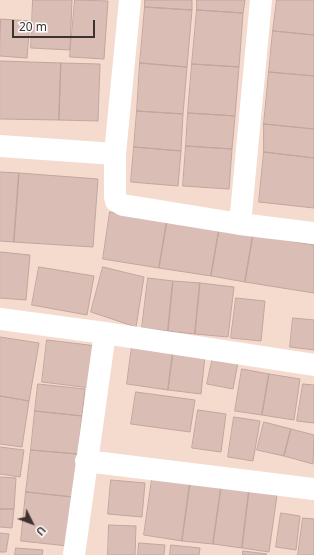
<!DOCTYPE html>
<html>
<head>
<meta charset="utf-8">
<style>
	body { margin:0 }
	#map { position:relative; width:314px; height:555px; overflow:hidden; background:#f5dace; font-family:"Noto Sans",sans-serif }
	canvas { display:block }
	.north { position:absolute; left:12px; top:503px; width:40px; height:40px; -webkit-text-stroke:3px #fff; paint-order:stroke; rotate:132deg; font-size:11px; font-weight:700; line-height:16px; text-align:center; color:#3d332e }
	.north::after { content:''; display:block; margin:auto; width:14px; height:18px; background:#3d332e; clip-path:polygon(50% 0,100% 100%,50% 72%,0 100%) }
	.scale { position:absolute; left:12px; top:20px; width:83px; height:18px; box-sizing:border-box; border:2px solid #3d332e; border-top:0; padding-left:5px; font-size:12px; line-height:14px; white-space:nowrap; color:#3d332e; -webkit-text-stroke:3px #fff; paint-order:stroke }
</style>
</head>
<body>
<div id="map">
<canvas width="314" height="555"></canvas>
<div class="north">U</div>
<div class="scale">20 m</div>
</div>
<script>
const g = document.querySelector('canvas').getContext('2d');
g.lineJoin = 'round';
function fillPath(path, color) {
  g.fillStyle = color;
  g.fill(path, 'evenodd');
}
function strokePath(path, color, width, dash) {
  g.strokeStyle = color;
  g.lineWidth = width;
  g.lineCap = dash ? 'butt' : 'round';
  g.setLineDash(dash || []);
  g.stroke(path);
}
const building = new Path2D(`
	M33,0h39l-2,50 -39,-2z
	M75,0l33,1 -4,58 -34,-2z
	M145,0h47v10l-47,-3z
	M197,0h48l-2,13 -46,-3z
	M277,0h37v35l-41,-4z
	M145,7l47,3 -5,57 -47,-4z
	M197,10l46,3 -4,54 -47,-3z
	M1,19l29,2 -3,37 -27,-2z
	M273,31l41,4v41l-45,-4z
	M0,61l61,2 -2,57 -59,-1z
	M61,63l39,1 -2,57 -39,-1z
	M140,63l47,4 -4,47 -46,-3z
	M192,64l47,3 -4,49 -47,-3z
	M269,72l45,4v53l-50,-5z
	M137,111l46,3 -2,37 -47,-4z
	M188,113l47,3 -3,33 -46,-3z
	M264,124l50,5v29l-50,-6z
	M186,146l46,3 -3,40 -46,-3z
	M134,147l47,4 -3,35 -47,-4z
	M264,152l50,6v50l-55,-6z
	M0,172l19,1 -5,69 -14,-1z
	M19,173l79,6 -5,68 -79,-5z
	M110,212l57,9 -8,47 -56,-9z
	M167,221l52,9 -8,46 -52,-8z
	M219,230l34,5 -8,47 -34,-6z
	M253,235l61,10v48l-69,-11z
	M0,252l30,3 -4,45 -26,-2z
	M39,267l55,9 -7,39 -55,-10z
	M103,267l41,10 -8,50 -45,-15z
	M148,278l25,3 -5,50 -26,-3z
	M173,281l27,2 -5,51 -27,-3z
	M200,283l34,4 -6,50 -33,-3z
	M236,298l29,3 -4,40 -30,-3z
	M293,318l21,2v30l-24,-3z
	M0,337l39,6 -10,58 -29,-5z
	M47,340l50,6 -6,42 -49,-6z
	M132,346l41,6 -5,38 -41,-6z
	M173,352l32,4 -4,38 -33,-4z
	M214,352l25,5 -6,32 -26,-5z
	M242,369l27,5 -7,41 -27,-4z
	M269,374l31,5 -6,41 -32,-5z
	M38,384l47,5 -3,27 -47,-5z
	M303,384l11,1v38l-17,-2z
	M136,392l59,8 -5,32 -59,-8z
	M0,396l29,5 -7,46 -22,-3z
	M198,410l28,4 -5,38 -29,-4z
	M35,411l47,5 -4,38 -47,-4z
	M234,417l26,4 -7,40 -25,-4z
	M264,422l27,7 -7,27 -27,-6z
	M291,429l23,6 -1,29 -29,-8z
	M0,447l24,3 -4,27 -20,-3z
	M31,450l47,4 -5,43 -47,-5z
	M0,477l16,1 -2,31h-14z
	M152,479l38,4 -8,58 -38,-6z
	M111,480l34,3 -3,34 -34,-3z
	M190,483l31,5 -8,56 -31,-3z
	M221,488l28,3 -7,57 -29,-4z
	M249,491l28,4 -8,57 -27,-4z
	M26,492l47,5 -5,49 -47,-5z
	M0,509h14l-2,19 -12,-1z
	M281,513l19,3 -4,34 -20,-3z
	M303,518l11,1v36h-16z
	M109,525l27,1 -1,29h-27z
	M0,533l9,1 -3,18h-6z
	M139,543l26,2 -1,10h-26z
	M171,545l29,3 -1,7h-29z
	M16,548l27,2 -1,5h-27z
	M243,551l24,3 -1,1h-23z`);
const street = new Path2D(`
	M0,146l115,8 15,-154
	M115,154v43l1,4 7,4 117,19 74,9
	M240,224l21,-224
	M0,319l105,14 209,32
	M86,461l228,28
	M74,555l31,-222`);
fillPath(building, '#dabeb6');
strokePath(building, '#c1a69e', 1);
strokePath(street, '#fff', 22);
</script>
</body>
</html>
